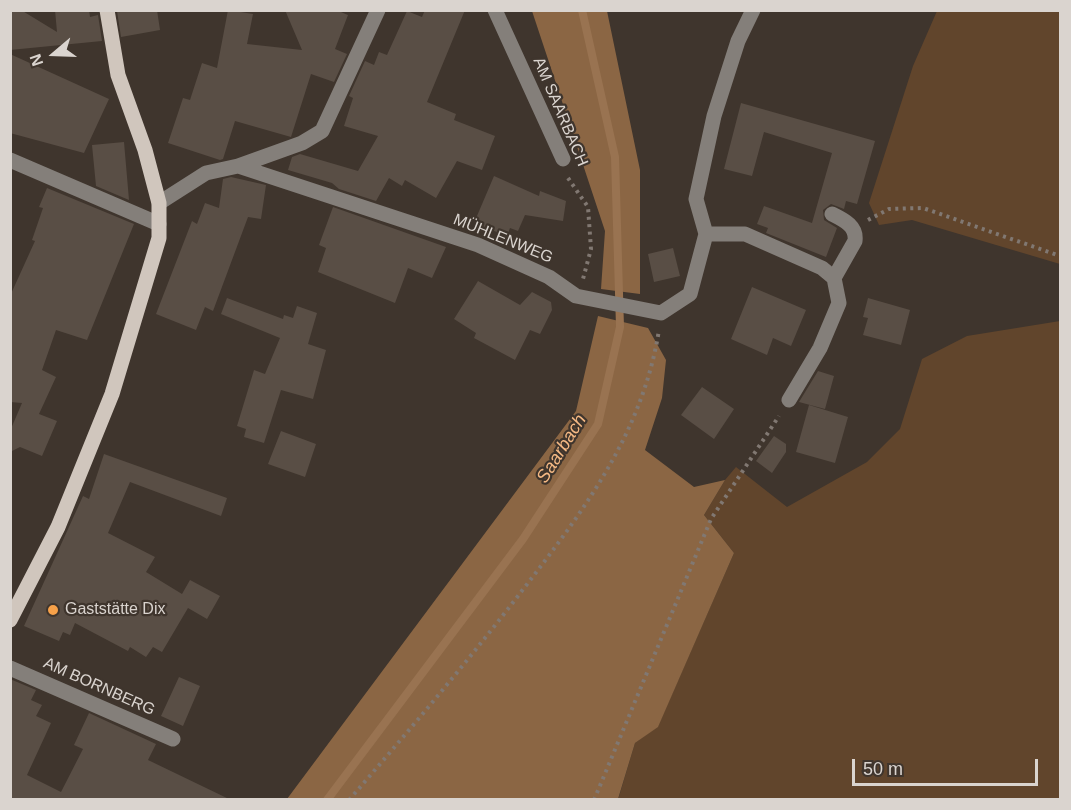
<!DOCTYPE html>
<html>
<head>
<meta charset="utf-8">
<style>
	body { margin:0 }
	#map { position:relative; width:1071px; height:810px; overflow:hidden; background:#3f352d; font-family:Arial,sans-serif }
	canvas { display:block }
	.frame { position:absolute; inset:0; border:12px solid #dad4cf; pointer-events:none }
	.north { position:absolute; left:24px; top:24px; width:60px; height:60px; -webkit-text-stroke:4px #3f352d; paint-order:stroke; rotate:251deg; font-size:16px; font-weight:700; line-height:24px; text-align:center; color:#dad4cf }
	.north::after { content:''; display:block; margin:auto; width:21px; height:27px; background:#dad4cf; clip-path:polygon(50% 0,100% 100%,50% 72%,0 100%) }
	.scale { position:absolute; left:852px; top:759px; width:186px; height:27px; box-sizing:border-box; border:3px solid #dad4cf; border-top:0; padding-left:8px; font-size:18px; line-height:21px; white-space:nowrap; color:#dad4cf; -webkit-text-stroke:4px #3f352d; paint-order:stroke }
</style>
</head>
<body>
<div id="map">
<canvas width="1071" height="810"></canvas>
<div class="frame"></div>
<div class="north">N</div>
<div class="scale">50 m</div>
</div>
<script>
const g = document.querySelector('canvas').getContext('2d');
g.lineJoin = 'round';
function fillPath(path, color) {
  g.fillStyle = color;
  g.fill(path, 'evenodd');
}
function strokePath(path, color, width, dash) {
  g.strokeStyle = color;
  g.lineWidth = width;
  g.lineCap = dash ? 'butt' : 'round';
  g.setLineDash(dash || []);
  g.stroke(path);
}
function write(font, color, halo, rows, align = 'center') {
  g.font = font + ' Arial,sans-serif';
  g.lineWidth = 4.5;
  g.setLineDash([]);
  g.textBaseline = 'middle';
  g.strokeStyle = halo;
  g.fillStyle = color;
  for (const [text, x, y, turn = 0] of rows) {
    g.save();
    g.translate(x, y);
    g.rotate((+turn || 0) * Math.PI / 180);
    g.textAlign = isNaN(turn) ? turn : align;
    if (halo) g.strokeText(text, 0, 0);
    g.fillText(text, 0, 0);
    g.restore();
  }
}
const green = new Path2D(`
	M937,11h123v253l-148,-44 -33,5 -10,-22 44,-137z
	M1060,321v478l-442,1 17,-57 23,-17 76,-173 -30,-38 21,-35 11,-13 51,40 80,-45 33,-33 22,-70 45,-23z`);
const forest = new Path2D(`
	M532,11h75l33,159v124l-39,-5 4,-58z
	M598,316l50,12 18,32 -4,38 -17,52 49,37 31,-7 -21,35 30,38 -76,174 -23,16 -17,56h-331l289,-388z`);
const stream = new Path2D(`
	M327,800l196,-261 75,-115 22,-97 -5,-170 -33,-147`);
const building = new Path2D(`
	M10,10h11l36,22 -2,-22h34l1,7 8,-2 4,26 -92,9z
	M157,10l3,20 -39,7 -4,-26z
	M228,10l25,4 -6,30 55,6 -17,-40h51l12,5 -13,34 12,5 -13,28 -23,-8 -20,63 -56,-16 -12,38 -3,1 -52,-17 15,-45 7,2 12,-37 15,5z
	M425,10h40l-38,92 29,12 -2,6 41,16 -13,34 -25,-9 -21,37 -31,-18 -3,6 -13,-8 -13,23 -37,-12 -7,-6 -44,-13 4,-13 8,-3 58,17 20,-35 -34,-10 9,-28 -4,-2 16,-35 9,4 5,-13 8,3 20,-44 15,6z
	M10,54l99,45 -25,54 -74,-20z
	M741,103l134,38 -18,63 -11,-3 -2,8 -13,-5 -8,6 1,10 13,8 -11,29 -60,-24 2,-5 -11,-4 7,-18 48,17 20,-70 -68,-21 -12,44 -28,-7z
	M124,142l5,58 -33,-14 -4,-41z
	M494,176l45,20 1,-5 26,10 -3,20 -38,-6 -7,16 -8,-3 -3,8 -33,-13z
	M231,177l35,8 -5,34 -13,-2 -35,94 -8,-4 -9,23 -40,-16 36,-93 5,3 8,-21 14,5 4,-29z
	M47,188l87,36 -47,116 -31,-10 -14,40 14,7 -17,37 18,7 -15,35 -22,-9 -10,5v-21l12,-28 -12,-1v-106l25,-55 -3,-1 11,-32 -4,-1z
	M333,207l113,40 -14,31 -24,-10 -13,35 -77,-31 8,-24 -7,-3z
	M673,248l7,28 -26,6 -6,-28z
	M478,281l42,24 12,-13 19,10 1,8 -12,24 -10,-4 -15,30 -41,-22 2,-5 -22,-14z
	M752,287l54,23 -15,36 -18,-8 -6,17 -36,-16z
	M227,298l56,21 1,-4 9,3 4,-12 20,7 -9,31 18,6 -13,49 -32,-9 -17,53 -20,-6 2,-8 -9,-3 17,-56 11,4 15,-36 -59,-24z
	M868,298l42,12 -9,35 -38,-10 5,-17 -5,-1z
	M818,371l16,5 -9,33 -26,-7z
	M702,387l32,22 -20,30 -33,-24z
	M809,405l39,12 -13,46 -39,-11z
	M281,431l35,13 -11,33 -37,-13z
	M774,436l12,8v8l-14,21 -16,-12z
	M104,454l123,44 -6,18 -91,-34 -22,51 47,24 -9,15 36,22 8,-14 30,16 -13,23 -19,-11 -26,44 -9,-5 -7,10 -16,-10 -2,4 -53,-28 -5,12 -7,-3 -4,9 -35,-15 59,-130 6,3z
	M179,677l21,9 -17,40 -22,-10z
	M10,679l26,11 -5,10 11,5 -6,11 15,7 -24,52 34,17 22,-43 -9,-4 15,-32 67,31 -8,16 83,40h-221z`);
const path = new Path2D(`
	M568,178l20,29 3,42 -8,30
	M868,220l21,-11 34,-1 137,48
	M349,800c58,-67 115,-134 169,-204 63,-82 124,-160 141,-266
	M594,800l117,-281 68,-103`);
const minor = new Path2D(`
	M495,10l68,149
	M10,160l149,64
	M238,166l240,79 71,32 27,19 85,17 29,-19 16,-60 -10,-35 18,-83 24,-75 15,-31
	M159,203l47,-30 32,-7 64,-23 20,-12 56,-121
	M706,234h39l77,34 12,10
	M789,400l31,-52 19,-45 -5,-25 21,-37c2,-15 -11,-21 -23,-27
	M10,668l163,71`);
const major = new Path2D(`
	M10,620l48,-93 54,-133 47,-156v-35l-14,-53 -27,-75 -11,-65`);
const markers = [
	[53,610,6,"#f7a149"]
];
const streetNames = [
	["AM SAARBACH",560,112,67],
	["MÜHLENWEG",503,239,22],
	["AM BORNBERG",99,687,24]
];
const poiNames = [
	["Gaststätte Dix",65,610]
];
const waterNames = [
	["Saarbach",562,449,-58]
];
fillPath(green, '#61452c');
fillPath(forest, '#8b6644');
strokePath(stream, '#997351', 8);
fillPath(building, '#594e45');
strokePath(path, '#817872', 4, [3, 4.5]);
strokePath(minor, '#847f7a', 15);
strokePath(major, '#d0c6bd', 15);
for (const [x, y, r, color] of markers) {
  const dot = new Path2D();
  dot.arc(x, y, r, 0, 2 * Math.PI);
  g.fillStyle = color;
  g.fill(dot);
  strokePath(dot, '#3f352d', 2);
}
write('16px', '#dad4cf', '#3f352d', streetNames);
write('16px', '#dad4cf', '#3f352d', poiNames, 'left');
write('italic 18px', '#f5b984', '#3f352d', waterNames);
</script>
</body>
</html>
